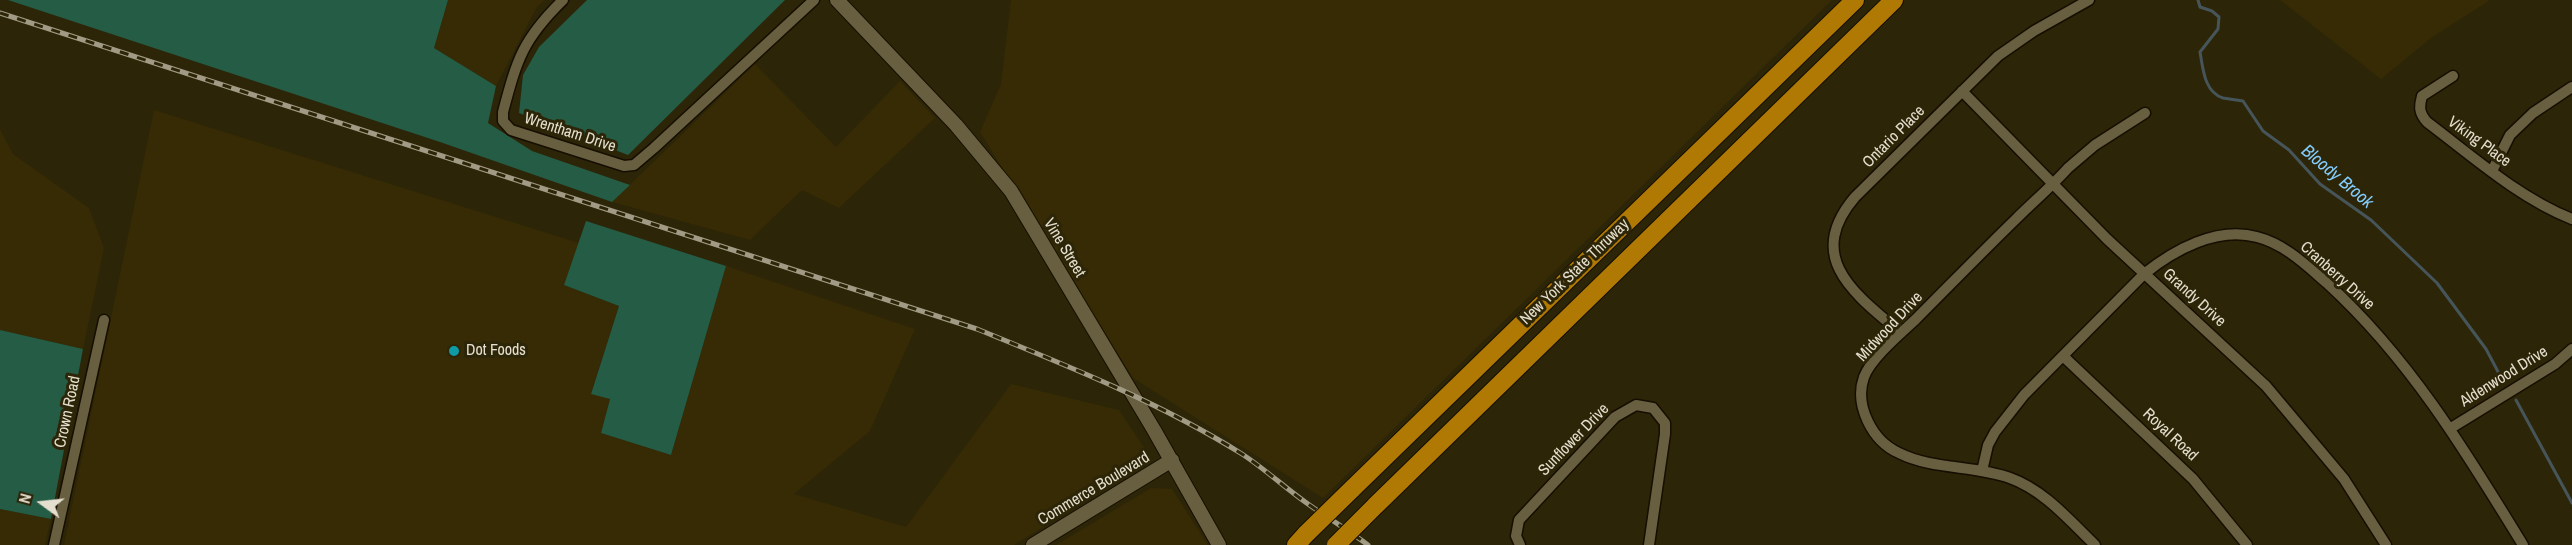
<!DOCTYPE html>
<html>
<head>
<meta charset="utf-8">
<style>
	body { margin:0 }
	#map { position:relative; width:2572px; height:545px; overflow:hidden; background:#2d2508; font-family:"Archivo Narrow",sans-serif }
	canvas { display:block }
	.north { position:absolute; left:12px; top:473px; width:60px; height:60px; -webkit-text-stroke:4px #2d2508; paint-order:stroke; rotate:285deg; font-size:16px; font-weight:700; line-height:24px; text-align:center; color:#e4dfce }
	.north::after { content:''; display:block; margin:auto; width:21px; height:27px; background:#e4dfce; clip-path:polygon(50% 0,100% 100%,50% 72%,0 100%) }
</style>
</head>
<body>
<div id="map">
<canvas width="2572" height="545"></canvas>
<div class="north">N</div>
</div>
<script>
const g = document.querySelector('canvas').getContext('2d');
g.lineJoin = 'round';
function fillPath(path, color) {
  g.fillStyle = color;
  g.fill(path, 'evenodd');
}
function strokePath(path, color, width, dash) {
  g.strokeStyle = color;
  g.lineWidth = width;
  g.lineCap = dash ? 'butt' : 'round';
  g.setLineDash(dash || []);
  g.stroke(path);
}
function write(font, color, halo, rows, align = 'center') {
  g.font = font + ' "Archivo Narrow",sans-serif';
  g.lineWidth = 6;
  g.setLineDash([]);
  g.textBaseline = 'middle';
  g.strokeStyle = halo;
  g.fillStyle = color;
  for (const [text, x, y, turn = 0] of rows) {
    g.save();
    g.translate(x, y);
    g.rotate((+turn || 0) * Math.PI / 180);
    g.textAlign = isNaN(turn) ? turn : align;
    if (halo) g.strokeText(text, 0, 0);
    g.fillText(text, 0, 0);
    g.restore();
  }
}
const built = new Path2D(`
	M448,0h97l-8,7 -41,79 -62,-38z
	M1011,0h821l-509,498 -190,-120 -54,-86 -99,-160 21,-48z
	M2280,0h210l-59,38 -50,41z
	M755,64l81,83 64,-66 35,37 -96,90 -37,-18 -52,50 -138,-38z
	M154,110l425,133 -15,42 55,21 -28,87 19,5 -9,35 70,22 55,-189 189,63 -45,102 -76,63 112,33 105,-143 108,26 26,39 -4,17 -127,79h-950z
	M0,129l13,25 76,54 15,40 -21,101 -83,-19z
	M1151,488l21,1 36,56h-152z
	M0,509l51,10 -6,26h-45z`);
const forest = new Path2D(`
	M8,0h440l-14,48 62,38 -8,37 44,28 98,34 -18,17 -172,-60z
	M587,0h198l-157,155 -109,-42 4,-38 16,-28z
	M586,221l140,45 -55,189 -70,-22 9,-34 -19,-5 28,-88 -55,-21z
	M0,330l83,19 -32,170 -51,-10z`);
const stream = new Path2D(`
	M2198,0l2,7 12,4 7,6 -1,12 -18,23c3,16 4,40 23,46 6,1 13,2 20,3l20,30 26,19 31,34 51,36 66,63 49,66 18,34
	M2516,400l56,103`);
const street = new Path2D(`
	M563,0c-40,39 -46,59 -60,112v9l8,9 113,36 10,-1 20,-17 160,-148
	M2453,76l-31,20c-3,11 -3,17 5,26 45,34 92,76 145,97
	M1962,91l145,148 159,147 78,93 42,66
	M2492,171l18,-36 23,-22 39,-26
	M1901,333c-45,-38 -98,-75 -46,-136l143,-141 36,-25 55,-31
	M2063,356l130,123 54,66
	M2451,428l104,-64 17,-15
	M1982,471l6,-26 7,-13 29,-37 120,-121c30,-24 73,-48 113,-37 28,7 50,29 71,47 82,75 138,168 195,261
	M54,545l50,-225
	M1520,545l-4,-9 3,-16 96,-103 21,-12 17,3 12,15v11l-16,111
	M2095,545c-25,-24 -51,-55 -85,-67 -36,-13 -77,-8 -111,-25 -27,-12 -45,-48 -35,-76 7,-19 37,-44 52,-58 33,-33 66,-67 100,-100 17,-17 36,-33 52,-51l27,-23 50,-32`);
const secondary = new Path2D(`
	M837,0l119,125 55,66 143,239 65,115
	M1033,545l139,-85`);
const highway = new Path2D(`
	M1352,489l503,-489
	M1375,506l519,-506
	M1296,545l10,-11`);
const rail = new Path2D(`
	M0,13l977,316c91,37 182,73 265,125 23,15 43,34 66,50 20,14 40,26 60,41`);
const highwayBridge = new Path2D(`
	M1306,534l46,-45
	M1336,545l39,-39`);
const markers = [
	[454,351,6,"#0f9aa8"]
];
const streetNames = [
	["Wrentham Drive",570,133,18],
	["Ontario Place",1894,137,-45],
	["Viking Place",2479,142,36],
	["Vine Street",1064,248,59],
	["New York State Thruway",1575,272,-44],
	["Cranberry Drive",2337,276,42],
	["Grandy Drive",2194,298,42],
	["Midwood Drive",1890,327,-47],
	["Aldenwood Drive",2504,377,-32],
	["Crown Road",68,412,-78],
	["Royal Road",2170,435,43],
	["Sunflower Drive",1574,440,-46],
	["Commerce Boulevard",1094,489,-31]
];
const poiNames = [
	["Dot Foods",466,351]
];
const waterNames = [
	["Bloody Brook",2337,177,40]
];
fillPath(built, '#362b04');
fillPath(forest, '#245c45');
strokePath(stream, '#46555a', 3);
strokePath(street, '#160e00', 13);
strokePath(secondary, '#160e00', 16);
strokePath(highway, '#160e00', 20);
strokePath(street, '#685f41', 10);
strokePath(secondary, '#685f41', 14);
strokePath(highway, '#af7904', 18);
strokePath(rail, '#a19b85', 5);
strokePath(rail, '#2d2508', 3, [9]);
strokePath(highwayBridge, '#160e00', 20, []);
strokePath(highwayBridge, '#af7904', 18);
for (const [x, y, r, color] of markers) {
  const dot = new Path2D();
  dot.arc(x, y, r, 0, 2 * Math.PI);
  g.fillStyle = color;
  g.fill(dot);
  strokePath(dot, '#2d2508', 2);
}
write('16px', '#e4dfce', '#2d2508', streetNames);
write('16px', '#e4dfce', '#2d2508', poiNames, 'left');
write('italic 18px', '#83cdfd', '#2d2508', waterNames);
</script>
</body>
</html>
